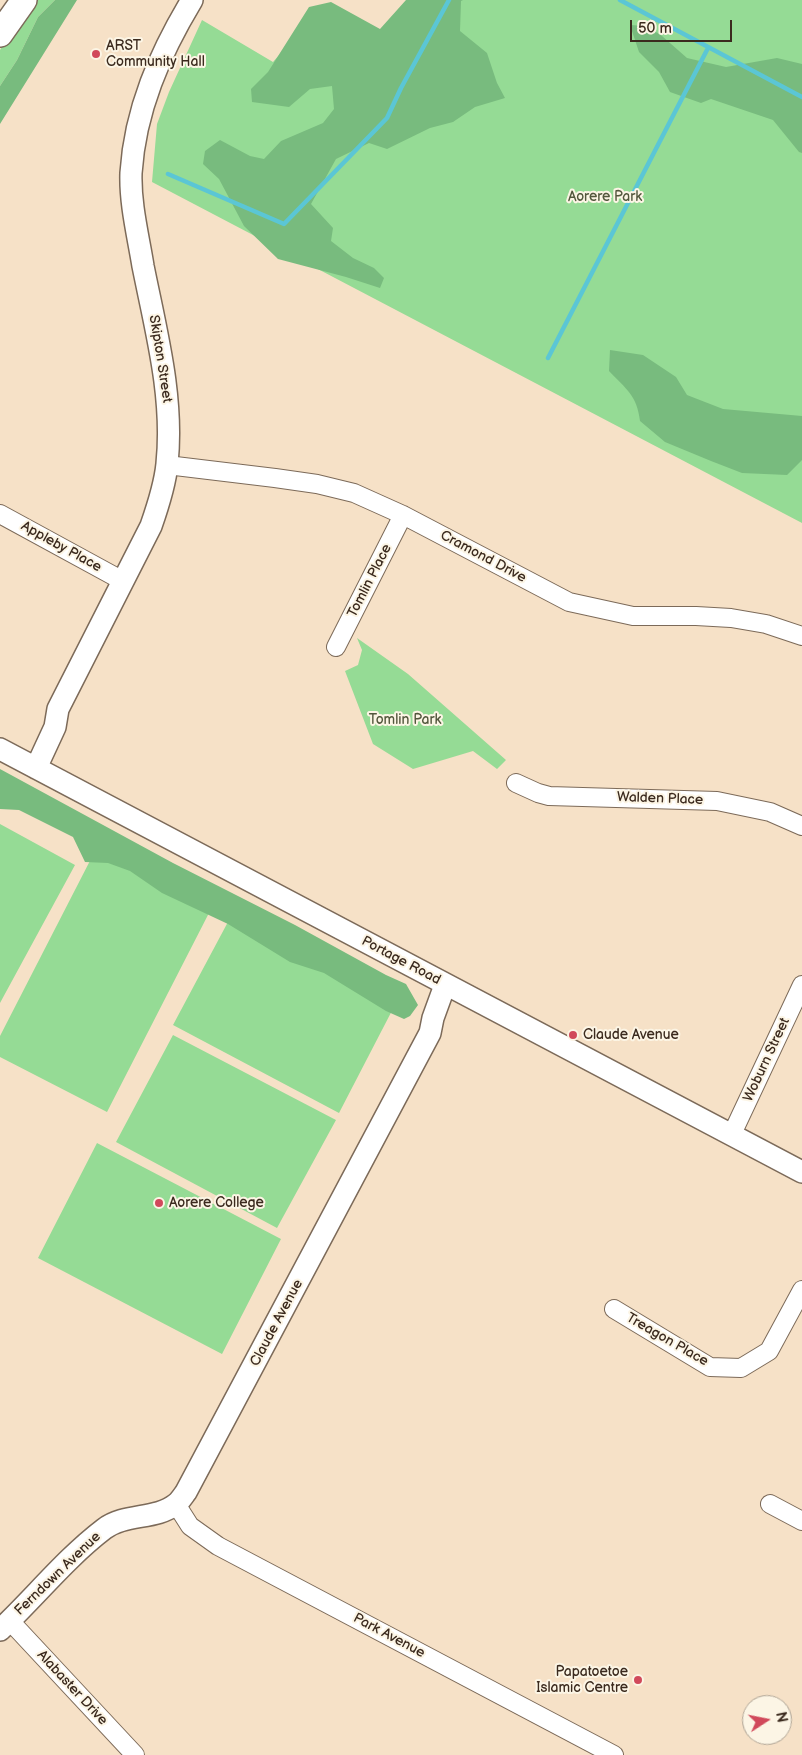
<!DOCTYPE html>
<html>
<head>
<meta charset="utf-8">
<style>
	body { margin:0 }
	#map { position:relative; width:802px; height:1755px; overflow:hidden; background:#f6e1c7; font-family:"Balsamiq Sans",sans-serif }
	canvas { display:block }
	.north { position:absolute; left:742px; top:1695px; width:50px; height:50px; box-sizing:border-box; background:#fcf5e5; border:1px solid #afa495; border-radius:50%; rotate:79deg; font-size:14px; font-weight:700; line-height:20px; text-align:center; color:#3b2a1e }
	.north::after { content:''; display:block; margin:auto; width:18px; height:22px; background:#d1495b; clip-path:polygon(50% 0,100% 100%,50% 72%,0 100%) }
	.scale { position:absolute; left:630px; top:20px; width:102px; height:22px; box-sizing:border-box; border:2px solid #3b2a1e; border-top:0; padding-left:6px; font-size:15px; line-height:18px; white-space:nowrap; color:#3b2a1e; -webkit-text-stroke:4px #fcf5e5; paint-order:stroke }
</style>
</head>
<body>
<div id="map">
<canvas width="802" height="1755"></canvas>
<div class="north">N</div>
<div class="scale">50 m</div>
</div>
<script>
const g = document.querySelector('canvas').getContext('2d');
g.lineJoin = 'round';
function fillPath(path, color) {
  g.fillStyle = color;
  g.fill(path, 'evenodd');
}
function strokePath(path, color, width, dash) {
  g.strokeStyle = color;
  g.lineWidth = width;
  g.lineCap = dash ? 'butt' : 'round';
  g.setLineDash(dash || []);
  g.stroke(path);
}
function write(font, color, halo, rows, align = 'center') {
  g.font = font + ' "Balsamiq Sans",sans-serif';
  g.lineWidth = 4;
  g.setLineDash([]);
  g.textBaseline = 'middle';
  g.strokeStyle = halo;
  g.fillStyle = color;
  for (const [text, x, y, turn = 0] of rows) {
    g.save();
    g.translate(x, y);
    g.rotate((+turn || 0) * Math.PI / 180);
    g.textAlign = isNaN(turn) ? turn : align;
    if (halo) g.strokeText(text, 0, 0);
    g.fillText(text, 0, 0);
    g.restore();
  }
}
const green = new Path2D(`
	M31,0h24l-17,17 -21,43 -17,26v-36z
	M413,0h389v523l-650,-341 5,-58 12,-32 33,-72 71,42 39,-45 70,41z
	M357,638l51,36 98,86 -9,9 -24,-18 -60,18 -40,-25 -28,-73 13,-6 4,-15z
	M0,824l75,41 -75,138z
	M95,851l115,60 -103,201 -107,-55v-21z
	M229,920l168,81 -58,112 -166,-88z
	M173,1035l163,85 -59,108 -161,-86z
	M97,1143l184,96 -59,115 -184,-96z`);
const forest = new Path2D(`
	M55,0h22l-77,124v-38l17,-26 21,-43z
	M406,0h57l-2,1 -1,30 27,22 10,30 8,15 -30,9 -22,15 -23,6 -43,21 -18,-6 -33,16 -25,45 22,24 -2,13 22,17 21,10 10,10 -4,10 -34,-11 -68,-18 -34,-33 -25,-47 -16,-15 2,-13 15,-11 30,16 14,3 17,-18 42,-18 11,-14 -2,-23 -22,3 -21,18 -37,-5 -1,-13 17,-17 41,-65 22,-5 49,27z
	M630,25l17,1 15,10 25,22 39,9 51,-9 25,6v89l-3,-1 -26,-32 -62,-21 -10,4 -31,-11 -11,-20 -20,-20z
	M610,350l33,5 33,22 11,18 36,14 79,7v44l-15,15 -45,-2 -31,-12 -46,-19 -25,-21c-3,-26 -14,-32 -31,-50z
	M0,769l173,94 122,62 91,50 20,9 12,21 -8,11 -6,3 -18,-8 -62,-38 -34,-11 -62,-38 -66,-31 -32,-22 -22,-8 -23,-1 -12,-25 -54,-27 -19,-1z`);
const stream = new Path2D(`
	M620,0l182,97
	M168,174l116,50 103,-106 14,-30 48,-88
	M548,358l160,-310`);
const minor = new Path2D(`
	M167,465l108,13 42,6 37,9 49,22 166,87 64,14h63l35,2 35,6 36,12
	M0,514l123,67
	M336,647l67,-132
	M516,783l22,10 11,3 168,5 53,11 32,14
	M732,1134l70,-149
	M614,1309l96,58 31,1 28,-17 33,-61
	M176,1504l14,22 28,20 396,209
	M770,1504l32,17
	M10,1621l125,134`);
const major = new Path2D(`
	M0,749l802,423
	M36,768l19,-41 3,-18 93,-183c7,-20 14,-41 16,-62 7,-67 -11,-133 -24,-198 -5,-31 -13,-62 -12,-93 4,-63 29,-120 61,-173
	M0,1630c35,-33 66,-72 104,-101 21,-16 52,-9 72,-25 4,-3 7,-8 10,-12l244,-459 3,-15 12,-33`);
const highway = new Path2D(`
	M0,34l24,-34`);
const markers = [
	[96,54,5,"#d1495b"],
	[573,1035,5,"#d1495b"],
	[159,1203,5,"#d1495b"],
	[638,1680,5,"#d1495b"]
];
const poiNames = [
	["ARST",106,46],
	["Community Hall",106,62],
	["Claude Avenue",583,1035],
	["Aorere College",169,1203],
	["Papatoetoe",628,1672,"right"],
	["Islamic Centre",628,1688,"right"]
];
const parkNames = [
	["Aorere Park",605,197],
	["Tomlin Park",405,720]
];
const streetNames = [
	["Skipton Street",160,359,81],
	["Appleby Place",61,547,29],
	["Cramond Drive",483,557,28],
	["Tomlin Place",370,581,-63],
	["Walden Place",660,799,2],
	["Portage Road",401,961,28],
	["Woburn Street",767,1060,-65],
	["Claude Avenue",277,1323,-62],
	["Treagon Place",667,1340,30],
	["Ferndown Avenue",58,1574,-44],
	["Park Avenue",389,1636,28],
	["Alabaster Drive",72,1688,47]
];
fillPath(green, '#95db95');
fillPath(forest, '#78bb7e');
strokePath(stream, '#5bc6d5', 4.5);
strokePath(minor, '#7c6a59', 20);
strokePath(major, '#7c6a59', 24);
strokePath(highway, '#7c6a59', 28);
strokePath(minor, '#fff', 18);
strokePath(major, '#fff', 21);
strokePath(highway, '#fff', 25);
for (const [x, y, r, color] of markers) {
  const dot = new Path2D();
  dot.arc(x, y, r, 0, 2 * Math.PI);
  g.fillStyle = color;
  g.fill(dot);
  strokePath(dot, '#fcf5e5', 2);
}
write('14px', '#3b2a1e', '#fcf5e5', poiNames, 'left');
write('14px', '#52563c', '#fcf5e5', parkNames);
write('14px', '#3b2a1e', '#fcf5e5', streetNames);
</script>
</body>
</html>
